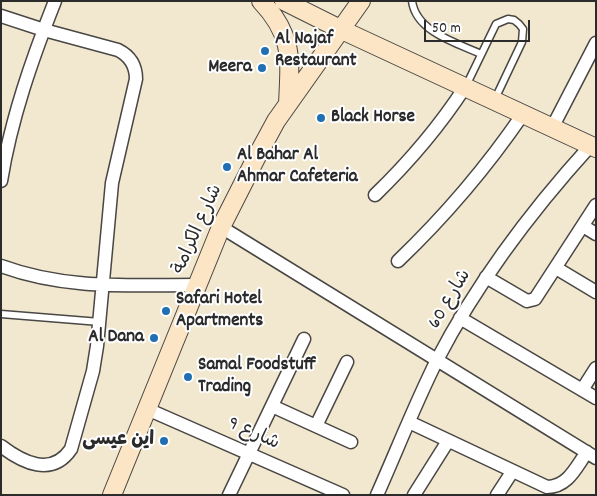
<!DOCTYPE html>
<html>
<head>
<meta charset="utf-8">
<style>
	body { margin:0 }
	#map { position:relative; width:597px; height:496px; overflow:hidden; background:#f2e8d0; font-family:Dekko,sans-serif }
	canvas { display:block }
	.frame { position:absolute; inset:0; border:2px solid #2b2b2b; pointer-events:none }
	.scale { position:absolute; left:424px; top:20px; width:106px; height:22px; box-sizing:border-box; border:2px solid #2b2b2b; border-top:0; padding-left:6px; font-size:15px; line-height:18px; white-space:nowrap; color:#2b2b2b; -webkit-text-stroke:4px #fff; paint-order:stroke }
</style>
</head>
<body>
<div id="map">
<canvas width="597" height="496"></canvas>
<div class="frame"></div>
<div class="scale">50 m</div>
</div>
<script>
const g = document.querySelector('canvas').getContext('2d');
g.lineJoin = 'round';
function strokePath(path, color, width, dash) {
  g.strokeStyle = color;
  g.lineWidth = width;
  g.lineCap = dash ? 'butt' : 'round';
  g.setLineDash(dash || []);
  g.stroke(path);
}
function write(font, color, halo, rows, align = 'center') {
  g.font = font + ' Dekko,"Playpen Sans Arabic",sans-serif';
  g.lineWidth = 4;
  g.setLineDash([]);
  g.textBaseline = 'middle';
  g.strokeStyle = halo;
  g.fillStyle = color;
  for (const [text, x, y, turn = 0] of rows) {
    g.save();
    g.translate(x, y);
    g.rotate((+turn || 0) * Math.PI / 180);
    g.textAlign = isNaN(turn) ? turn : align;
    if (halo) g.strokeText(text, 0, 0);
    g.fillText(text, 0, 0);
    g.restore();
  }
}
const lane = new Path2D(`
	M412,1c4,31 45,42 69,53
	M466,86l30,-62 12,-5 6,1 5,4 4,5 -1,13 -27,57
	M1,314l99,8`);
const street = new Path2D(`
	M1,16l43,14 74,20c12,6 18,15 18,29l-24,104 -15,163 -4,25 -22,78c-19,28 -48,14 -70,-3
	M552,128l44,-85
	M1,181c10,-62 31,-122 54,-180
	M375,195c34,-33 64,-68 90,-108
	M583,226l13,8
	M221,227l375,231
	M398,261c47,-45 88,-93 125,-147
	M1,266c65,24 129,19 197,19
	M556,268l40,24
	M486,277l41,24 8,-2 61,-94
	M460,318l136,80
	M582,390l14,-22
	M272,406l79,36
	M147,409l196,86
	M409,422l138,65c21,0 29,-20 40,-35
	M316,426l31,-64
	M229,495l75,-156
	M377,495c20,-45 38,-91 60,-135 41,-79 94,-149 154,-215
	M414,495l34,-54
	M497,495l15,-23`);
const secondary = new Path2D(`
	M261,1c33,35 29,58 27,103
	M284,1l58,29 254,118
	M112,495l109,-268 35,-69 20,-37 85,-120`);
const markers = [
	[265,51,5,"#1f6fb2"],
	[262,68,5,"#1f6fb2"],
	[321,118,5,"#1f6fb2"],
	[227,167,5,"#1f6fb2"],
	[166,311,5,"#1f6fb2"],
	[154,338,5,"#1f6fb2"],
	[188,377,5,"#1f6fb2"],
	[164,441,5,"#1f6fb2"]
];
const poiNames = [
	["Al Najaf",275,40],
	["Restaurant",275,62],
	["Meera",252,68,"right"],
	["Black Horse",331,118],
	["Al Bahar Al",237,156],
	["Ahmar Cafeteria",237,178],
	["Safari Hotel",176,300],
	["Apartments",176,322],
	["Al Dana",144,338,"right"],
	["Samal Foodstuff",198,366],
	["Trading",198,388],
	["اين عيسى",154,441,"right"]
];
const streetNames = [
	["شارع الكرامة",199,230,-66],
	["شارع 60",451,300,-59],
	["شارع 9",253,435,24]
];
strokePath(lane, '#494744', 9);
strokePath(street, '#494744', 15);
strokePath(secondary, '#494744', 20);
strokePath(lane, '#fff', 6);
strokePath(street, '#fff', 12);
strokePath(secondary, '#fce5c4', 18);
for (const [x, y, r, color] of markers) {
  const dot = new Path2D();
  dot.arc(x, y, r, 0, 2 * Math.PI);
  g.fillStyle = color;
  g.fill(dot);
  strokePath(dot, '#fff', 2);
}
write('bold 19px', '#2b2b2b', '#fff', poiNames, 'left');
write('19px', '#2b2b2b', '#fff', streetNames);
</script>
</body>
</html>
